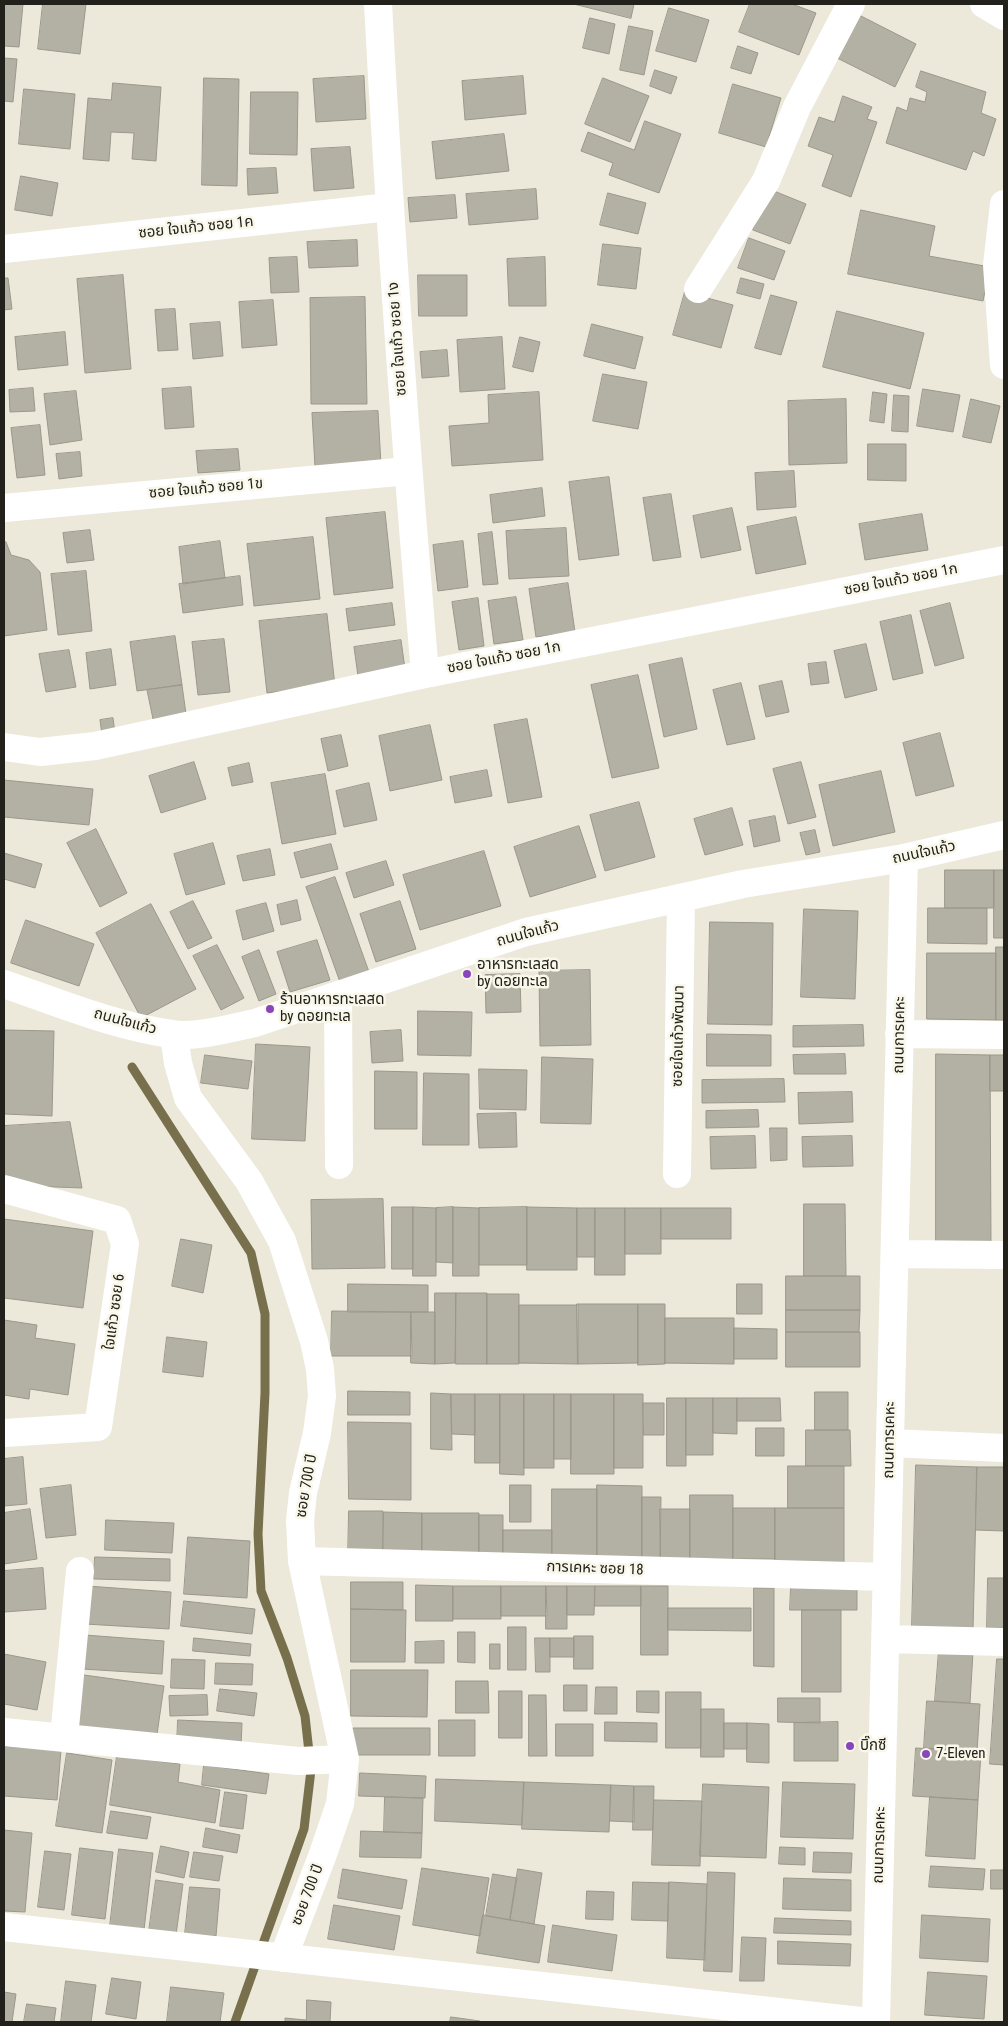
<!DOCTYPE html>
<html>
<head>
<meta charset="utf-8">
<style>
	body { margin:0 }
	#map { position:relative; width:1008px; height:2026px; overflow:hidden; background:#ece9db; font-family:"Roboto Condensed",sans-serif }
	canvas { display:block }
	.frame { position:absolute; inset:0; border:5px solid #22211c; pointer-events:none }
</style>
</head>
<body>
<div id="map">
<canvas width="1008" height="2026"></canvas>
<div class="frame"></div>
</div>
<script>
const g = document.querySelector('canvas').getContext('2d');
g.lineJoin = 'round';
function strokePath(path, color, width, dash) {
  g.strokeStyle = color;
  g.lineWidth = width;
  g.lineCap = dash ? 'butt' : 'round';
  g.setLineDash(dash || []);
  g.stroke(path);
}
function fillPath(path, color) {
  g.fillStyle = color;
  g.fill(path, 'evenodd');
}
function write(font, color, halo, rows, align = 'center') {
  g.font = font + ' "Roboto Condensed","Noto Sans Thai",sans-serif';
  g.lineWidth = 5;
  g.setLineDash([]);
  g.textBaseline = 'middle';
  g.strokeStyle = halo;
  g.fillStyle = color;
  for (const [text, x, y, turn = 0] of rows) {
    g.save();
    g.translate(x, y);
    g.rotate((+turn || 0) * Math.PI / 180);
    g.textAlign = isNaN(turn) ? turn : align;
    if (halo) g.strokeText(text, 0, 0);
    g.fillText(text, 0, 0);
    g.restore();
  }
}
const stream = new Path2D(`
	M132,1067l119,186 14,61v79l-7,141 3,57 26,67 18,58 6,54 -7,59 -69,193`);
const building = new Path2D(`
	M4,4h19l-4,43 -15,-1z
	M43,4h43l-6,50 -42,-5z
	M574,4h60l-3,14z
	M750,4h42l24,9 -17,42 -60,-23z
	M669,8l40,12 -13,42 -40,-11z
	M857,14l59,30 -21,43 -60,-30z
	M590,18l25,6 -6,30 -26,-6z
	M629,26l24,5 -9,44 -24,-5z
	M738,46l20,7 -7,21 -20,-6z
	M4,58l13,1 -4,43 -9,-1z
	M655,70l22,7 -6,17 -21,-8z
	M921,71l65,21 -5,21 15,6 -12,37 -11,-5 -7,19 -80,-27 11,-36 10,4 3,-13 15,4 2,-10 -11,-5z
	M364,76l2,43 -50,3 -3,-43z
	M523,76l3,38 -61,6 -3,-39z
	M204,78l35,1 -2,107 -35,-1z
	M603,78l46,18 -19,46 -45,-18z
	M113,83l48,4 -5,74 -24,-2 2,-26 -23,-1 -2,29 -26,-2 5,-61 23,2z
	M733,84l48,14 -15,49 -47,-14z
	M24,89l51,5 -5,55 -51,-5z
	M251,92h47l-1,63 -47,-1z
	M843,96l29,11 -5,12 10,3 -26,75 -29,-11 11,-31 -25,-9 11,-29 15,5z
	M645,121l36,13 -22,59 -50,-18 4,-12 -32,-12 7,-19 46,18z
	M504,134l5,37 -73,8 -4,-37z
	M350,147l4,41 -40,3 -3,-42z
	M276,168l2,25 -30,2 -1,-26z
	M21,176l37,7 -6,33 -37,-6z
	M536,189l2,30 -69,6 -3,-31z
	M769,189l37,15 -16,40 -37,-14z
	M608,193l38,10 -8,31 -38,-9z
	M455,195l2,23 -47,4 -2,-24z
	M861,210l74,16 -6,30 61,11 -7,34 -135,-27z
	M749,238l36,13 -11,29 -36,-12z
	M357,240l1,26 -49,2 -2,-26z
	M603,244l38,4 -5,41 -38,-4z
	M297,257l2,35 -28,1 -2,-35z
	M545,257l1,49h-37l-2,-47z
	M123,275l8,94 -46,4 -8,-94z
	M418,275h49v41h-48z
	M4,278h4l4,31 -8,1z
	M741,278l23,6 -4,15 -23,-6z
	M685,292l48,13 -12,43 -48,-13z
	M771,295l26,7 -16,53 -26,-7z
	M365,297l2,107h-56l-1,-106z
	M273,300l4,45 -35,3 -3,-46z
	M175,309l3,41 -20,1 -3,-41z
	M837,311l87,22 -14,56 -87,-22z
	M220,322l3,34 -30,3 -3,-35z
	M592,324l51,13 -8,32 -51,-13z
	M65,332l3,33 -50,5 -3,-33z
	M502,337l3,52 -45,3 -3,-52z
	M520,337l20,5 -7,30 -20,-5z
	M447,350l2,26 -27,2 -2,-26z
	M603,374l44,8 -9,47 -45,-8z
	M191,387l3,40 -29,2 -3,-40z
	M33,388l2,23 -25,1 -1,-22z
	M923,389l37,6 -7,37 -36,-6z
	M76,391l6,49 -32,5 -6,-51z
	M539,392l4,68 -91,6 -3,-40 40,-3 -1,-28z
	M873,392l14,2 -3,29 -14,-2z
	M894,395l15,1 -1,36 -16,-1z
	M846,399l1,64 -58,2 -1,-64z
	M971,399l29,7 -9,37 -28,-6z
	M378,411l3,54 -66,2 -3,-54z
	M40,425l5,50 -28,3 -6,-50z
	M868,444h38v37l-38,-1z
	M238,449l2,21 -42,3 -2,-22z
	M80,452l2,24 -23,3 -3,-25z
	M794,471l2,36 -39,3 -2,-37z
	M609,477l10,78 -40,5 -10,-78z
	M542,488l3,28 -52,7 -3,-28z
	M671,494l10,63 -28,4 -10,-63z
	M732,508l9,42 -40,8 -8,-42z
	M385,512l8,76 -59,7 -8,-77z
	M922,514l6,36 -63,10 -6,-36z
	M796,517l10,47 -50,10 -9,-47z
	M566,528l3,48 -60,3 -3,-48z
	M90,530l4,30 -27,3 -4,-30z
	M492,532l6,52 -15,1 -5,-51z
	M313,537l7,62 -66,7 -7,-62z
	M220,541l5,37 -42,6 -4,-37z
	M463,541l5,46 -30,4 -5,-46z
	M6,542l5,13 18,5 11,12 7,58 -43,6v-93z
	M86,571l6,60 -34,4 -7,-61z
	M240,576l3,29 -60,8 -4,-29z
	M568,583l7,49 -39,5 -7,-48z
	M516,597l7,43 -29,4 -6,-43z
	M478,598l6,48 -25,4 -7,-48z
	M392,603l3,22 -46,6 -3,-22z
	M950,603l14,55 -29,8 -15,-55z
	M327,614l8,72 -68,7 -8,-72z
	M911,615l12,58 -30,7 -13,-58z
	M175,636l7,49 -45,6 -7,-49z
	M224,639l6,53 -32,3 -6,-53z
	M401,640l4,29 -47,7 -4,-29z
	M866,644l11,46 -32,8 -11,-47z
	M111,649l5,36 -26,4 -4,-36z
	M69,650l7,37 -30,5 -7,-38z
	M682,658l15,71 -33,8 -15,-72z
	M826,662l3,21 -18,2 -3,-21z
	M638,675l21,93 -47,10 -21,-93z
	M782,681l7,31 -23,5 -7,-31z
	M741,683l14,56 -28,6 -14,-55z
	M182,685l4,29 -33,5 -6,-29z
	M113,718l2,15 -13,2 -2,-15z
	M527,719l15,78 -34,6 -14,-78z
	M430,725l12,55 -52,11 -11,-55z
	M940,733l14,53 -38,10 -13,-53z
	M341,735l7,31 -20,5 -7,-32z
	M194,762l12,37 -45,14 -12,-37z
	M801,762l15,55 -28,7 -15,-55z
	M249,763l4,19 -21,4 -4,-18z
	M487,770l5,26 -37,7 -5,-26z
	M881,771l14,61 -62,14 -14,-61z
	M325,774l11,60 -54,10 -11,-61z
	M4,780l89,9 -4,36 -85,-8z
	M369,783l8,37 -33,7 -8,-36z
	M639,802l16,55 -50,14 -15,-56z
	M732,808l11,37 -38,10 -11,-36z
	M775,816l5,25 -26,6 -5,-26z
	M579,826l17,51 -66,20 -16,-50z
	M96,829l31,64 -27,14 -33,-64z
	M815,830l5,22 -14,3 -6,-22z
	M213,843l12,41 -39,11 -12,-41z
	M331,844l7,25 -37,9 -7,-25z
	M270,849l5,26 -32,6 -6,-25z
	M484,851l17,55 -81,24 -17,-55z
	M4,853l38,11 -7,24 -31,-9z
	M386,861l8,24 -40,13 -8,-25z
	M945,870h49v38h-49z
	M994,870h10v68h-10z
	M335,877l34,95 -29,10 -34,-95z
	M297,900l4,20 -20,5 -4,-20z
	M193,901l19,37 -24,11 -18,-37z
	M400,901l16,48 -40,13 -16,-48z
	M266,903l8,28 -31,9 -7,-29z
	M151,904l45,85 -55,29 -45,-85z
	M928,908h59v36l-59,-1z
	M804,909l54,2 -3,88 -54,-2z
	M26,920l68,24 -15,42 -68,-23z
	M710,922l63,1 -1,102 -64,-1z
	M317,940l13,40 -40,12 -13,-40z
	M217,945l27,53 -23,12 -28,-54z
	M996,947h8v73h-8z
	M259,950l17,44 -17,7 -17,-44z
	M927,953h69v67l-69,-1z
	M590,970l1,75 -51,1 -1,-75z
	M520,974l1,38 -35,1 -1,-38z
	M418,1011l54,1 -1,44 -53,-1z
	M863,1025l1,21 -71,1v-21z
	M4,1030l50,1 -2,85 -48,-2z
	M401,1030l2,31 -31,2 -2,-31z
	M707,1034l64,1v31h-64z
	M256,1044l54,3 -5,94 -53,-2z
	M845,1054l1,20h-52l-1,-19z
	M936,1054l54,1 1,190h-55z
	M205,1055l47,6 -4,28 -47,-6z
	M990,1055h14v36h-14z
	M542,1057l51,2 -2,65 -50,-1z
	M479,1069l48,1 -1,40 -46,-1z
	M375,1071l42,1v57h-42z
	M424,1073l45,1v71h-46z
	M784,1079l1,23 -83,1v-23z
	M852,1092l1,30 -54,2 -1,-31z
	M758,1110l1,17 -53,1v-17z
	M516,1113l1,34 -38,1 -2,-34z
	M70,1122l12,66 -78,-3v-59z
	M770,1128h17v32l-16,1z
	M755,1136l1,32 -45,1 -1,-32z
	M852,1136l1,30 -50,1 -1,-30z
	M383,1199l2,69 -73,1 -1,-69z
	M804,1204h41l1,72h-42z
	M392,1207h21v62h-21z
	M413,1207l23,1v68h-23z
	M453,1207l26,1v68h-26z
	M453,1207v56l-17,-1v-54z
	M527,1207l50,1v62h-50z
	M527,1207v58h-48v-57z
	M577,1208h18v49h-18z
	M595,1208h30v67h-30z
	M625,1208h36v46h-36z
	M661,1208h70v31h-70z
	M4,1219l89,12 -10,77 -79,-10z
	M181,1239l31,6 -9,48 -31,-7z
	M786,1276h74v34h-74z
	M348,1284l80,1v27h-80z
	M737,1284h25v30h-25z
	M435,1293h21l-1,70 -20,1z
	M456,1293h31v71h-31z
	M487,1294h32v70h-32z
	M577,1304h61v59l-60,1z
	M638,1304h27v60l-27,1z
	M519,1305h59v59l-59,-1z
	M786,1310h74l-1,22h-73z
	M332,1311l79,1 1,44h-81z
	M411,1312h24v52l-24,-1z
	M665,1318h69v46l-69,-1z
	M4,1320l33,5 -2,13 40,6 -7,51 -38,-6 -1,10 -25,-4z
	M734,1328l43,1v30h-43z
	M786,1332h74v35h-74z
	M167,1337l40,5 -4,35 -40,-5z
	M348,1391l62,1v23h-62z
	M815,1392h33v38h-33z
	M431,1393l20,1 1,56 -21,-1z
	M451,1394h24v41l-23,-1z
	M475,1394h25v69h-25z
	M500,1394h24v81l-24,-1z
	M524,1394h30v74h-30z
	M554,1394h17v65h-17z
	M571,1394h43v80h-43z
	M614,1394h29v74h-29z
	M667,1398h19v68h-19z
	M686,1398h27v57h-27z
	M713,1398h24v36l-24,-1z
	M737,1398h43l1,23h-44z
	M643,1403h21v32h-20z
	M348,1422l63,1v77l-62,-1z
	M756,1428h28v28h-28z
	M806,1430h44l1,36h-45z
	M23,1457l4,47 -23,2v-47z
	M916,1465l61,2 -4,162 -61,-2z
	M788,1466h56v42h-56z
	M977,1467h27v64l-28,-1z
	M71,1485l5,50 -30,3 -6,-49z
	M510,1485h21v37h-21z
	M597,1485l45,1v73h-45z
	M552,1489h45v70h-45z
	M690,1495h43v64h-43z
	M642,1497h19l-1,62h-18z
	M733,1508h42v51h-42z
	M775,1508h69v60h-69z
	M30,1509l7,50 -33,5v-51z
	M660,1509h30v50l-29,-1z
	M349,1511h34v48h-35z
	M384,1512l38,1v46h-39z
	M422,1513h57v46h-57z
	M479,1515h24v44h-24z
	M106,1520l68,3 -2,30 -67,-3z
	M503,1530h49v29l-49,-1z
	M188,1537l62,4 -3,57 -63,-4z
	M95,1557l75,2v22l-76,-2z
	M43,1568l3,41 -42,3v-41z
	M988,1578h16v50h-17z
	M351,1582h52v28l-52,-1z
	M416,1585l37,1v35h-37z
	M87,1586l84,6 -2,37 -84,-5z
	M453,1586h48v33h-48z
	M501,1586h45l1,30h-46z
	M546,1586h21v43h-21z
	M567,1586h28l-1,29h-27z
	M595,1586h46v20h-46z
	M641,1586h27v69h-27z
	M791,1587h66v23h-67z
	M754,1588h20v79l-20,-1z
	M184,1601l71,8 -3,25 -71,-8z
	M668,1608h83v23l-83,-1z
	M351,1609l55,1 -1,52h-54z
	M802,1610h39v82h-39z
	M508,1627h18v43h-18z
	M458,1632h17v31l-17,-1z
	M85,1635l79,6 -2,33 -80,-5z
	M574,1636h19v33h-19z
	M194,1638l57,6 -1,12 -57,-5z
	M535,1638h15v34h-14z
	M550,1638h24v19h-24z
	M444,1641v22h-29v-21z
	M490,1644h10v25h-10z
	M939,1650l34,2 -3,51 -35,-2z
	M4,1654l42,8 -9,48 -33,-6z
	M172,1659l33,1 -1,29 -33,-1z
	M997,1659h7v106l-14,-1z
	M216,1663l37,1 -1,21 -37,-1z
	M351,1670h77l-1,47 -76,-1z
	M84,1675l80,11 -8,55 -80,-12z
	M456,1681h32l1,32h-33z
	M564,1685h23v26h-23z
	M596,1687h21v27h-22z
	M220,1689l37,4 -3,23 -37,-5z
	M499,1691h23v47h-23z
	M637,1691h22v22l-22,-1z
	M666,1692h35v56h-35z
	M207,1695l1,20 -38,1 -1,-20z
	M529,1695h17l1,61h-18z
	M778,1698h42v25l-42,-1z
	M927,1701l53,3 -3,48 -53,-4z
	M701,1709h23v48h-23z
	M178,1720l64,3 -1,24 -64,-3z
	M439,1720h36v36h-36z
	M605,1722l52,1v19l-52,-1z
	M838,1722v39h-44v-38z
	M724,1723h23v26h-23z
	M747,1723l22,1v39l-22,-1z
	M556,1724h37v32h-37z
	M353,1728h77v27h-77z
	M4,1746l57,4 -4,50 -53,-4z
	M916,1748l65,4 -3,48 -65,-4z
	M67,1753l45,7 -10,73 -46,-7z
	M117,1756l63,8 -2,18 42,8 -5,33 -105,-18z
	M204,1765l65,9 -3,20 -64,-9z
	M360,1773l66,3 -1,22 -66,-2z
	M436,1779l88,3 -2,43 -87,-4z
	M524,1782l87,3 -2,47 -87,-3z
	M783,1782l72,2 -2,55 -72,-2z
	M703,1784l66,3 -3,71 -66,-2z
	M611,1785l23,1v36l-24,-1z
	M634,1786h20l-1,44h-20z
	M225,1792l22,3 -4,34 -23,-3z
	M385,1797l38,1 -1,35 -38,-1z
	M930,1797l48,3 -3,59 -49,-3z
	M654,1800l48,1 -2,65 -48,-1z
	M111,1811l40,6 -4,22 -40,-6z
	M206,1828l34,7 -3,18 -34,-6z
	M4,1830l28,3 -7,79 -21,-1z
	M361,1831l61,2 -1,25 -61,-1z
	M161,1846l28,6 -5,26 -28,-6z
	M780,1847l25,1v17l-26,-1z
	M80,1848l33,4 -8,67 -33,-4z
	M119,1849l34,4 -9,77 -34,-4z
	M45,1851l26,3 -7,56 -26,-3z
	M194,1852l29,4 -4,25 -29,-4z
	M814,1852l38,1 -1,20 -38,-1z
	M931,1866l54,3 -2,21 -54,-3z
	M422,1868l67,10 -9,58 -67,-11z
	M343,1869l64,11 -5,29 -64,-11z
	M518,1869l24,4 -8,51 -24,-4z
	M991,1870h13v19h-13z
	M708,1872l27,1 -3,99 -28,-1z
	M493,1874l24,4 -7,42 -24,-4z
	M784,1878l67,2v31l-68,-2z
	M156,1880l27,4 -7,51 -27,-4z
	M633,1882l36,1 -1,38 -36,-1z
	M669,1882l38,2 -2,76 -38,-2z
	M190,1887l30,2 -4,47 -31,-2z
	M587,1891l27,1 -1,28 -27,-1z
	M334,1905l66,11 -6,34 -66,-11z
	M483,1915l62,11 -6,37 -62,-10z
	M922,1915l68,4 -2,43 -68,-4z
	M775,1918l76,3v14l-77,-2z
	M553,1925l64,10 -5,36 -64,-9z
	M742,1937l24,1 -2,43h-24z
	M778,1941l73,3 -1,22 -72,-2z
	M928,1972l59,4 -3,43 -59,-4z
	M112,1978l29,4 -5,37 -30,-5z
	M66,1981l30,4 -5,37h-30z
	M171,1987l53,6 -4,29h-53z
	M4,1992l12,2 -4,28h-8z
	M307,2000l24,2 -1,20h-45v-4l21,2z
	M27,2004l29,4 -2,14h-30z
	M451,2017l29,4v1h-30z`);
const minor = new Path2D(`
	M378,4c12,223 28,447 47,670
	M984,4l20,12
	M1004,204l-7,61 7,100
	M4,249l385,-42
	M698,289l68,-108 31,-74 54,-103
	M4,508l404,-37
	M4,747l36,5 55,-6 330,-72 579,-114
	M4,984c53,18 113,43 168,50 25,4 59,-6 83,-11l271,-91 217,-48 161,-26 100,-23
	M338,995l1,170
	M899,1034l105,1
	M174,1035l4,28 10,35 61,83 33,60 32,100 6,28 2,27 -5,37 -14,60 -3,28 2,40 43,198 -5,45 -17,50 -40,104
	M677,1174l4,-276
	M4,1189l113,31 8,24 -27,183 -94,6
	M895,1254l109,1
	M890,1443l114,5
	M302,1561l585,16
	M886,1639l118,3
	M4,1732l294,29 47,-2
	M64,1738l16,-167
	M4,1927l866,95
	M876,2022l28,-1164`);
const markers = [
	[467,974,5,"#8846ba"],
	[270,1009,5,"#8846ba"],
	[850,1746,5,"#8846ba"],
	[926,1754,5,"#8846ba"]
];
const streetNames = [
	["ซอย ใจแก้ว ซอย 1ค",196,228,-6],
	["ซอย ใจแก้ว ซอย 1ง",398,339,-94],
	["ซอย ใจแก้ว ซอย 1ข",206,489,-5],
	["ซอย ใจแก้ว ซอย 1ก",901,580,-11],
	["ซอย ใจแก้ว ซอย 1ก",504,658,-11],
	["ถนนใจแก้ว",924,853,-12],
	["ถนนใจแก้ว",528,934,-15],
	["ถนนใจแก้ว",125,1022,15],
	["ถนนการเคหะ",900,1035,-89],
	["ซอยใจแก้วพัฒนา",679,1036,-89],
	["ใจแก้ว ซอย 6",115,1312,-82],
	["ถนนการเคหะ",890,1440,-89],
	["ซอย 700 ปี",307,1486,-80],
	["การเคหะ ซอย 18",595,1569,2],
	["ถนนการเคหะ",880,1845,-88],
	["ซอย 700 ปี",308,1895,-69]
];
const poiNames = [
	["อาหารทะเลสด",477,965],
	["by ดอยทะเล",477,982],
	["ร้านอาหารทะเลสด",280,1000],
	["by ดอยทะเล",280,1017],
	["บิ๊กซี",860,1746],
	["7-Eleven",936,1754]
];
strokePath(stream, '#78704c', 9);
fillPath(building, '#b3b1a4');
strokePath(building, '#9b988b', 1);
strokePath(minor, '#fff', 28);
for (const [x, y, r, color] of markers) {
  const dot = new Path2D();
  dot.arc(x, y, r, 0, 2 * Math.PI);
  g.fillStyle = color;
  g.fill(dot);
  strokePath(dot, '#f9f7e9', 2);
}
write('15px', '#22211c', '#f9f7e9', streetNames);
write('15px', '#22211c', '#f9f7e9', poiNames, 'left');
</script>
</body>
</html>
